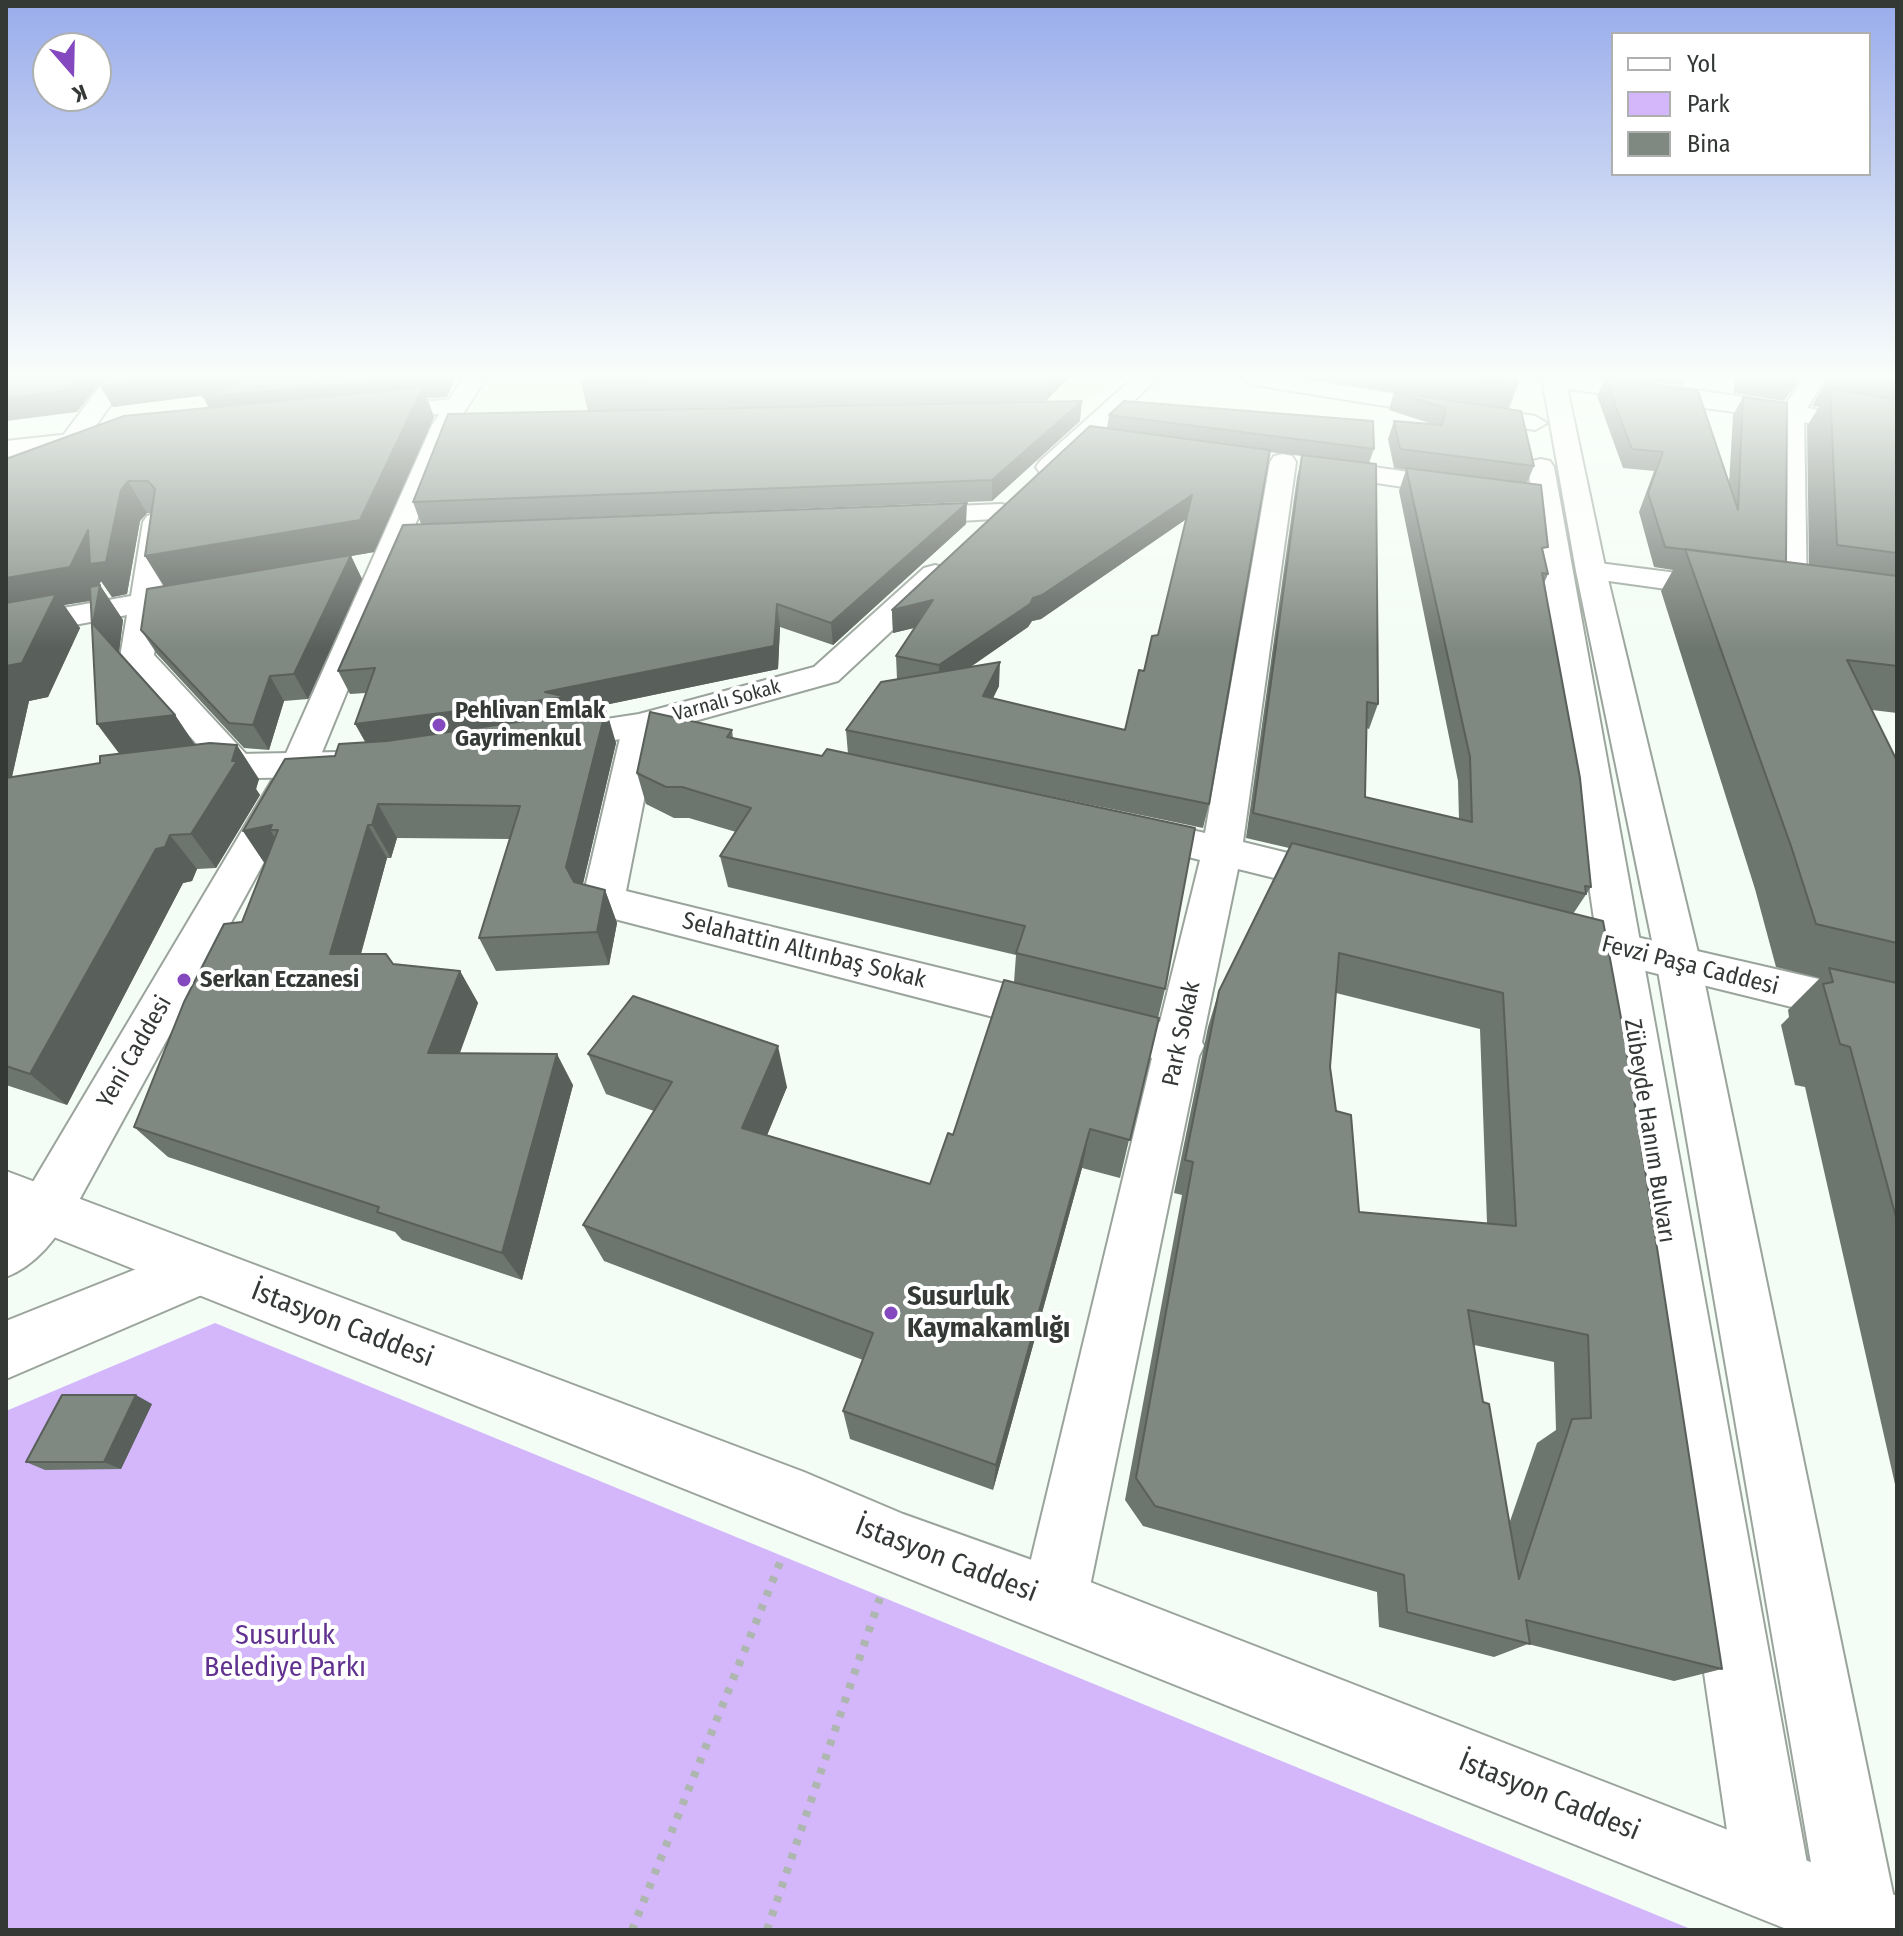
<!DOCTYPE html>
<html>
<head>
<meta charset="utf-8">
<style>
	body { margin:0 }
	#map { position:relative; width:1903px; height:1936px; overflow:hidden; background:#f3fdf5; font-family:"Fira Sans Condensed",sans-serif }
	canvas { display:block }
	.frame { position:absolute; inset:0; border:8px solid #353936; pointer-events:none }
	.legend { position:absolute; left:1611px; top:32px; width:260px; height:144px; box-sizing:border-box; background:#fff; border:2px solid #aeb0af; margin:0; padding:10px 14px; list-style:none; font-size:24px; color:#353936 }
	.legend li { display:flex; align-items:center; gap:16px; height:40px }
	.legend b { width:40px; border:2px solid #aeb0af }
	.north { position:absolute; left:32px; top:32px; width:80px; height:80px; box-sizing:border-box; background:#fff; border:2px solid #aeb0af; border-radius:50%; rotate:160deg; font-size:22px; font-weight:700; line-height:32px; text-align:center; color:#353936 }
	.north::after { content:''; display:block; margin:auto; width:28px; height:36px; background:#8449bf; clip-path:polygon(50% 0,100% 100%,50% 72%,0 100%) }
</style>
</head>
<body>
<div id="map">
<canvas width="1903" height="1936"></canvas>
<div class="frame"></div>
<ul class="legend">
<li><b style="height:10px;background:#fff"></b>Yol</li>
<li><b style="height:22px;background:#d3b7fa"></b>Park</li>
<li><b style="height:22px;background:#7f8881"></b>Bina</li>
</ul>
<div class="north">K</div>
</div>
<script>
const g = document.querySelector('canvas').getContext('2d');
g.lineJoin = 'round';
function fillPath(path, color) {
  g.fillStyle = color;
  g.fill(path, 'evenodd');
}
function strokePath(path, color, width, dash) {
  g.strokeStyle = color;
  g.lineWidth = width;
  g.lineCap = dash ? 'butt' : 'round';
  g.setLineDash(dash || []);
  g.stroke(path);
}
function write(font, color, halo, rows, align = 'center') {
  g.font = font + ' "Fira Sans Condensed",sans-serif';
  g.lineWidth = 8;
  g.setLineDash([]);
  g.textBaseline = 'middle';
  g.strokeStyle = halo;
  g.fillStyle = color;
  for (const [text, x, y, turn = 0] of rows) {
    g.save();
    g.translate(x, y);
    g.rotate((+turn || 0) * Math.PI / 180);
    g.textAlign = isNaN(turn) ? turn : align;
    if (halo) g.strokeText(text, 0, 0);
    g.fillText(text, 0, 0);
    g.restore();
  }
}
const built = new Path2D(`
	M489,378h628l-14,15 -28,10 -609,16z`);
const green = new Path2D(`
	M215,1323l1478,607h-1687v-519z`);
const path = new Path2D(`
	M632,1930l149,-370
	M767,1930l113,-332`);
const minor = new Path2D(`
	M106,378h24l-49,68h-18l-4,-5z
	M463,378h23l-30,47 -140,342 -251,459 -19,7 -19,-7 -7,-17 7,-17 253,-425 152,-342z
	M1242,378h53l240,38 12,7 -12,7 -281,-45z
	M1803,378h23l-22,35 3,184 -5,7h-22l-5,-7 5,-184z
	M1283,454l9,2 4,6 -53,380 110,27 6,10 -6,10 -14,5 -101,-25 -36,173 2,4 -5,10 -112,545 -10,23 -23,10 -23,-10 -10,-23 131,-543 -549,-142 -15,-4 -6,-11 41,-176 5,-8c23,-5 49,3 72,9l5,8 -5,8 -13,3 -31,-6 -30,152 534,131 40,-162 -81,-21 -6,-9 6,-9 14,-4 72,16 65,-371 4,-6z
	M1318,459l146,21 10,2 4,6 -4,6 -10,2 -155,-23 -4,-6 4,-6z
	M1001,504l10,2 4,6 -4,6 -103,6 -10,-2 -4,-6 4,-6 10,-2z
	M157,513l10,3 4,6 -9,68 42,-7 11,2 4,7 -4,7 -55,10 -6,46 92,99 5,8 -5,8 -13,4 -13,-4 -95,-106 -5,-7 7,-42 -121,23v-20l125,-22 12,-74 4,-6z
	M1591,562l133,17 11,2 4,7 -4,7 -11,2 -144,-20 -4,-6 4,-6z
	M1584,925l313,72v36l-328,-81 -7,-11 7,-11z
	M199,1244l19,8 8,18 -8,18 -212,91v-58z`);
const tertiary = new Path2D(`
	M1133,378h25l-100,95h-18l-4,-6 4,-6z
	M1543,378c114,0 241,26 354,46v16l-105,-20 -239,-33 -8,-2z
	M453,399l9,2 3,5 -3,5 -91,10 -12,-7 12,-7z
	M107,430l13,8 -4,5 -110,14v-16z
	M935,565l11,3 4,6 -4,6 -108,101 -197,55 -87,13 -13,-3 -5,-8 5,-8 13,-3 85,-13 175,-47 110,-99z
	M339,752l13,4 5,8 -5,8 -32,5 -131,2 -13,-4 -5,-8 5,-8 13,-4z
	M46,1185l19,7 7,17c-13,28 -37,57 -66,68v-63l21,-22z`);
const secondary = new Path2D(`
	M1542,378h23l41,193 95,394 196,948 -2,17h-70l-4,-9 -164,-956 -81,-394z
	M1541,459l9,2 4,6 257,1418 -11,27 -27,11 -27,-11 -11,-27 -207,-1418 4,-6z`);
const primary = new Path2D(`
	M6,1171l798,301 99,42 151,54 831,323 12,5v34h-108l-1783,-712z`);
const wall = new Path2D(`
	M106,378h207l-1,2 135,17 -20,1 7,19 -60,135 -23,4 11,23 -54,120 -24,2 -15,49 -25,-2 -87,-94 -16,-24 23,-43 -19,-31 6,-43h-4l-7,8 -13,73 -15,3 -11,-16 -2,4 24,35 -4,32 56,63 20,30 64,34 -3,10 4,6 -44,73 -19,1 -5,12 -9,2 -116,222 -61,-20v-626l203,-51v-14l-96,13zM91,601l28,152 -19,10 -88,14 17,-76 19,-4 32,-69 -16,-23z
	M581,378h487l-22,23 34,20 -88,80 -571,23 -8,-22 175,-91 -8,-32z
	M1300,378h217l1,6 -9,25 -108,-16 120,18 13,55 -7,17 21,91 -4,9 47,304 -18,27 149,755 -48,12 -146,-37 -34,13 -115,-30 -2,-35 -234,-66 -18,-26 57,-305 -8,-2 34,-166 11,-36 70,-143 -43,-10 51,-361 5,-21 -33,-4 -60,352 -6,24 -236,-49 198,210 -45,189 -38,-10 -89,322 -143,-51 -7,-28 20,-51 -259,-99 -21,-36 71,-114 -48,-17 -18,-40 199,33 -20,48 163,49 23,-49 61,-153 2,-27 -288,-68 -8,-31 16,-24 -47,-14h-15l-28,-14 -9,-31 95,-43 1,8 89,18 26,-2 -2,-24 51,-51 -1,-23 18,-28 -21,5 -1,-23 215,-181 2,-14 265,34 -5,14 9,241 -9,25 -3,-1 -1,69 94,22 -1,-38 -59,-290 7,-21 -12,-2 -6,-29 6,-18 38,3 -43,-14 5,-18zM1186,519l-28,116 -14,36 -19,59 -132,-32 6,-12 -28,-20 57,-39 4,-6 9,-2zM1336,993l144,36 7,194 -128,-11 -23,-101 -6,-44zM1474,1345l80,17 2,68 -19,13 -28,81 -26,-122z
	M1602,378h84l-4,7z
	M1605,378l124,106 4,-69 10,-18 43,165 23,3 -2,-139 12,-19 -7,-1 16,-27 -1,-1h70v335l-25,-3 25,51v732l-92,-406 -10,-2 -14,-60 8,-8 -1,-7 32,-32 -44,-11 -21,-78 -94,-298 12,-21 -19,-3 -15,-55 15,-41 -31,-3 -26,-72z
	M1735,378h65l-16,23 -50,-8z
	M966,524l-133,121 -53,-18 -2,42 -207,43 1,2 44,29 -33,141 22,6 12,33 -8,42 -113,6 -17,-33 31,-99 -113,-1 -6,20h-4l-26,96 32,10 67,7 18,32 -18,50 113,32 -51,195 -120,-40 -7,-8 -227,-75 -34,-30 108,-205 23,-58 -22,-33 92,-75 30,-13 1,-50 -16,1 -12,-23z
	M152,1404l-31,65 -76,1 -19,-8z`);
const shadedWall = new Path2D(`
	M75,378h29l-27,34 -71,9v-23z
	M166,378h75l6,12 -134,17 -13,-21z
	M297,378h16l-5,9 108,-9h40l-9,19 -20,1 7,19 -60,135 -23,4 11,23 -54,120 -14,-25 -128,-86 -21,-32 69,-138 -11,-21z
	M1048,378h20l-22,23z
	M1798,378h2l-16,23z
	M1082,401l-2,20 -88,80v-21z
	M128,481l19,32 -7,8 -13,73 -15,3 -11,-16 -9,19 -28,5 16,23 -32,69 -19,4 -19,84 -4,2v-209l82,-48z
	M1192,495l-4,23 -147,101 -9,2 -4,6 -89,62v-24l94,-67z
	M967,503l-1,21 -133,121 -2,-22z
	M100,585l23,35 -5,39 -25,-35z
	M933,600l1,23 -41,10 -1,-23z
	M777,604l3,23 -2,42 -207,43 3,8 -206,27 -13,-23 190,-32z
	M1000,662l-1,24 -17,34 1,-24z
	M270,676l14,25 -15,49 -16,-25z
	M606,709l10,34 -37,157 -13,-33z
	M175,715l24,36 -75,9 -27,-36z
	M237,745l22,34 -3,10 4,6 -44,73 -25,-34 41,-73z
	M378,804l19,34 -6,20 -19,-33z
	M272,825l-2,5 19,30 -23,5 -23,-34z
	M368,825l19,33 -35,128 -22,-32z
	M170,835l27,34 -5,12 -9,2 -116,222 -37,-31 126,-225z
	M605,890l12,33 -8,42 -12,-33z
	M460,971l18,32 -30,81 -20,-31z
	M778,1046l9,41 -33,80 -12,-39z
	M557,1054l16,31 -51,195 -20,-27z
	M1090,1129l-8,39 -89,322 3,-25z
	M136,1395l16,9 -31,65 -17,-7z`);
const building = new Path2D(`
	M6,378h69l-11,13 -58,7z
	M106,378h60l-66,8z
	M239,378h60l3,2h16l1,-2h97l-213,19 37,-14z
	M581,378h66l-67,1z
	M1476,378h41l1,6z
	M1605,378l93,13 40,119 5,-113 44,6 -1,159 -121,-15 -17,-54 15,-41 -31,-3z
	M423,387l-63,133 -215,36 10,-67 -7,-8h-20l-7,9 -15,72 -16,2 -2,-34 -18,37 -64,11v-119l118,-43z
	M1830,388l67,12v153l-60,-8z
	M1394,392l127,19 13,55 -134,-17 -6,-28 48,4 4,-17z
	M1082,401l-90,79 -579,22 35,-88z
	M1124,401l249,20 1,28 -265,-34z
	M1090,426l180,24 -61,354 -363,-74 35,-48 119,-20 -17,34 142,34 14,-60 5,1 8,-35 6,-1 34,-140 -150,100 -9,3 -3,6 -91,61 -43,-9 37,-56 -41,10z
	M1302,455l74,9 2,240 -11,-2 -2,95 107,25 -2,-65 -64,-289 135,17 7,62 -6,1 6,26 -6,-1 38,205 11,109 -6,-1 1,8 -333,-81z
	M967,503l-136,120 -54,-19 -3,42 -229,46 22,5 -212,27 20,-56 -37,3 65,-146z
	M1685,549l212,27v90l-50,-6 50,101v182l-81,-19 -25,-78z
	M351,555l-57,119 -24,2 -17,49 -24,-2 -88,-93 6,-41z
	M100,585l-7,39 82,91 -78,9 -7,-137z
	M56,594l-34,69 -16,3v-63z
	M606,709l-40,158 8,15 31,8 -8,42 -118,6 41,-132 -142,-2 -6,21h-4l-38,129h56l7,10 67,7 -32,82 129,1 -55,199 -125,-41 2,-5 -245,-80 50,-125 40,-78 18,-2 36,-92h-8l2,-5 -29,6 42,-72 50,-3 4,-12 48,-3z
	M650,712l82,18 -5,7 95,19 5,-7 368,79 -30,161 -149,-36 9,-27 -305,-70 31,-48 -69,-21h-16l-29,-14z
	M210,743l27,2 -5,16h5l-46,73 -21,1 -5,12 -9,2 -126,225 -24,-8v-288l94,-15v-7z
	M1292,843l311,78 21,113 98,635 -196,-49 4,24 -123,-32 -3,-37 -249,-69 -19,-28 57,-316 -8,-2 34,-169zM1339,953l164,40 13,233 -157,-14 -8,-97 -15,-4 -6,-44zM1468,1310l120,25 3,83 -19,1 -53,160 -30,-175 -6,-2z
	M1829,968l68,15v238l-47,-174 -10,-3 -17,-60 10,-2z
	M1004,980l155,38 -29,122 -40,-11 -94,336 -153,-54 30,-78 -290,-108 89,-143 -84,-28 45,-58 145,50 -36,82 188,56 18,-51 5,2z
	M62,1395h74l-32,67h-78z`);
const markers = [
	[439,725,8,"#8449bf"],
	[184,980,8,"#8449bf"],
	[891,1313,8,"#8449bf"]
];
const farStreetnames = [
	["Varnalı Sokak",727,701,-15]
];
const poiNames = [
	["Pehlivan Emlak",455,711],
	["Gayrimenkul",455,739],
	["Serkan Eczanesi",200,980]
];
const streetNames = [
	["Selahattin Altınbaş Sokak",804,951,14],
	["Fevzi Paşa Caddesi",1690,966,14],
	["Park Sokak",1182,1034,-78],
	["Yeni Caddesi",135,1052,-60],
	["Zübeyde Hanım Bulvarı",1649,1131,81]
];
const nearPoinames = [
	["Susurluk",907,1297],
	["Kaymakamlığı",907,1329]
];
const nearStreetnames = [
	["İstasyon Caddesi",342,1325,21],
	["İstasyon Caddesi",946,1560,21],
	["İstasyon Caddesi",1549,1797,22]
];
const nearParknames = [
	["Susurluk",285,1636],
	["Belediye Parkı",285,1668]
];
fillPath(built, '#e3f4e7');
fillPath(green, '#d3b7fa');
strokePath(minor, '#9aa39c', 4);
strokePath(tertiary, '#9aa39c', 4);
strokePath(secondary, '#9aa39c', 4);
strokePath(primary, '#9aa39c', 4);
strokePath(path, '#aeb6b0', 8, [6, 9]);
fillPath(minor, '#fff');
fillPath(tertiary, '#fff');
fillPath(secondary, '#fff');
fillPath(primary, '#fff');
fillPath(wall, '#6d756f');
fillPath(shadedWall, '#595f5a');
fillPath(building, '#7f8881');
strokePath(building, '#595f5a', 2);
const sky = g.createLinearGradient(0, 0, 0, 649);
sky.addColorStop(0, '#99acec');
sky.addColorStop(0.58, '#fafefa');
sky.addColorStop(1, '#fafefa00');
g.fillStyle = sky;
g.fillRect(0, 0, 1903, 649);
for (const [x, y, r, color] of markers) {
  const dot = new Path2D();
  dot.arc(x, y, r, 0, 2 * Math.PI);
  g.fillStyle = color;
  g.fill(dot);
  strokePath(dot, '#fff', 3);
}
write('20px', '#353936', '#fff', farStreetnames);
write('bold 24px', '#353936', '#fff', poiNames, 'left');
write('24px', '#353936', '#fff', streetNames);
write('bold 28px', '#353936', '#fff', nearPoinames, 'left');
write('28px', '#353936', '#fff', nearStreetnames);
write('28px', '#613190', '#fff', nearParknames);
</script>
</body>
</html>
